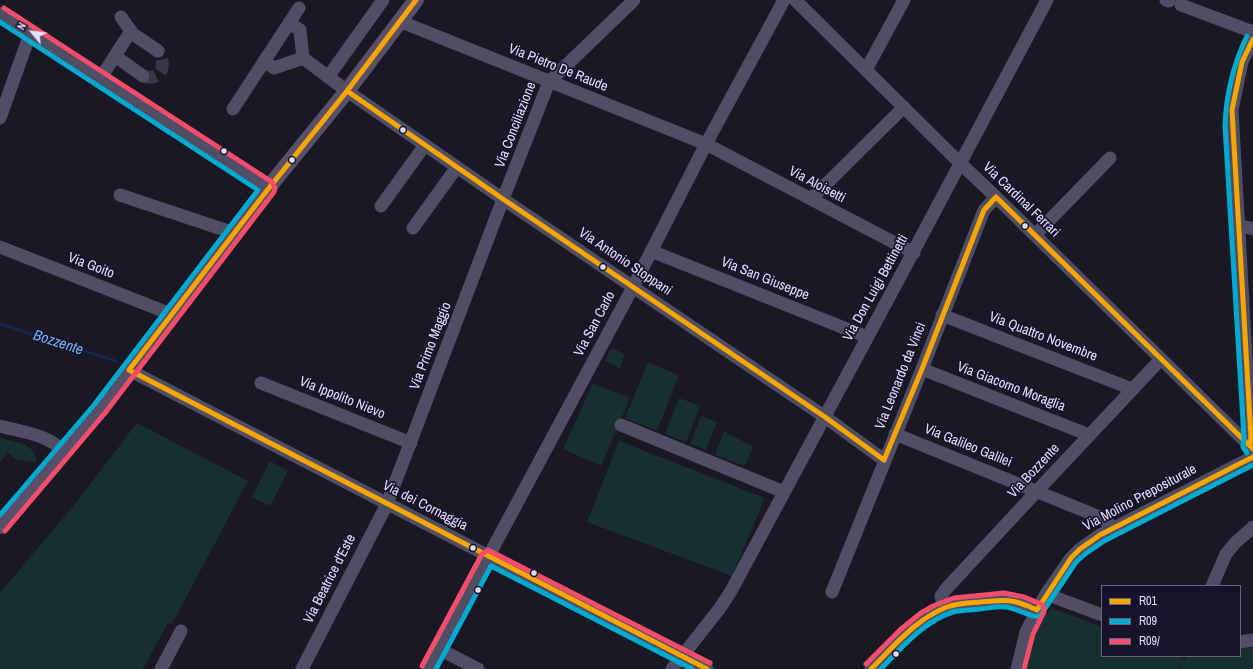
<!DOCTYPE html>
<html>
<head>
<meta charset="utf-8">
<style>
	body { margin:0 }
	#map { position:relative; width:1253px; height:669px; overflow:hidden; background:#1b1825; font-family:"Archivo Narrow",sans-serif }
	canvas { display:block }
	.legend { position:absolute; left:1101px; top:585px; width:140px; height:72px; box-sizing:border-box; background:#18132a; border:1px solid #69647e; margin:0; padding:5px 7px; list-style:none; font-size:12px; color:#e2defd }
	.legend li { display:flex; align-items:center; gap:8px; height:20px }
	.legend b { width:20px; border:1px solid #69647e }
	.north { position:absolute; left:12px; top:12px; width:40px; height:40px; -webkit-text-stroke:3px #18132a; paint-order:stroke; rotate:299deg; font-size:11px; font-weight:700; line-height:16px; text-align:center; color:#e2defd }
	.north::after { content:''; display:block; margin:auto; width:14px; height:18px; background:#e2defd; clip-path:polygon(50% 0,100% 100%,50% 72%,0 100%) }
</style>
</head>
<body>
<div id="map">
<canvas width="1253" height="669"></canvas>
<ul class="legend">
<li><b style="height:5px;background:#f7a600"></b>R01</li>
<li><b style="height:5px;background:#00a9ce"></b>R09</li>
<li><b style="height:5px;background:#f44d6c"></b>R09/</li>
</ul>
<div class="north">N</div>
</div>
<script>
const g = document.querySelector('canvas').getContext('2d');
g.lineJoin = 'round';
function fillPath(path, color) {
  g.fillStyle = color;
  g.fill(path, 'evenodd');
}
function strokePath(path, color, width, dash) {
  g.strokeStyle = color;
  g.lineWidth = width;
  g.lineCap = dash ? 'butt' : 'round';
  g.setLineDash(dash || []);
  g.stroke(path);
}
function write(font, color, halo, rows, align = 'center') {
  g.font = font + ' "Archivo Narrow",sans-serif';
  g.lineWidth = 3.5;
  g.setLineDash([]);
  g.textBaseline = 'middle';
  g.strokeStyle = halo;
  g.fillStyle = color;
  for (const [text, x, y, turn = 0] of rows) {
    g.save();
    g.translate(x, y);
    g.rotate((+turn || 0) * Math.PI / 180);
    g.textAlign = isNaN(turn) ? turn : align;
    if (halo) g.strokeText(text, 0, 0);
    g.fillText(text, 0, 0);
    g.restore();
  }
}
const green = new Path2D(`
	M611,348l14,6 -5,14 -15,-7z
	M648,362l31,13 -22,56 -32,-13z
	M593,383l37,15 -29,68 -38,-17z
	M679,398l21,8 -14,36 -21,-8z
	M701,416l16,6 -11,28 -16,-6z
	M136,424h3l109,57 -76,143 -4,-1 -25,46h-143v-76l79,-94z
	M724,431l29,16 -8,19 -30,-11z
	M0,438c14,4 32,4 36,20l-1,4 -18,-2 -9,-7 -8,9z
	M619,441l146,57 -33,78 -145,-54z
	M270,461l18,10 -18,35 -18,-9z
	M1052,608l50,19v29h74l9,4 2,-4h53v-7l13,-1v21h-72l1,-3 -2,3h-155c6,-20 12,-46 27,-61z`);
const stream = new Path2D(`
	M0,324l116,37`);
const minorTunnel = new Path2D(`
	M143,76c19,6 24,-12 15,-25`);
const minor = new Path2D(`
	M795,0l166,164 35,33 257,252
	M1166,0l3,1
	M1181,5l72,27
	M0,14l268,174
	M399,21l307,123 208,109
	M289,23l11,7 3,28 44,33 156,108 322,218 59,43
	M130,32l28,19
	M115,56l28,20
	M264,61l10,7 29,-10
	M866,70l38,-70
	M328,77l55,-77
	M100,79l31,-48 -10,-14
	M233,109l66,-101
	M0,118l30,-84
	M120,195l114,38
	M811,199l93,-92
	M381,206l44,-61
	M1238,225l15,4
	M413,228l44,-61
	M1035,235l75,-77
	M0,247l171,67
	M651,251l216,86
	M942,315l190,74
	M922,369l167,66
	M129,370l578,299
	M261,383l150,60
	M621,425l163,67
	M0,426c22,6 47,8 63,25
	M895,434l207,84 12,10
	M1250,445l1,-7 -2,-30 -17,-298 10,-48 11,-23
	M1212,586l14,-32 9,-11 18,-16
	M832,592l90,-223 62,-159 12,-13
	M1046,594l56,21
	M944,609l-3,-13 5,-7 91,-98 124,-132
	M1240,642l13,-2
	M439,649l39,20
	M161,669l20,-38
	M302,669l85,-165 116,-305 46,-117 85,-82
	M428,669l205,-382 73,-143 78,-144
	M672,669l48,-61 11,-17c106,-197 212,-393 316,-591
	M871,669c22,-22 46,-50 76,-62 11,-4 22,-4 34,-5 26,-4 32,-4 56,8
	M1017,669l9,-37 20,-38 25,-36 9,-9 20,-14 153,-78`);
const major = new Path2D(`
	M0,526l99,-117 72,-95 97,-126 79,-97 69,-91`);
const bus1 = new Path2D(`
	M416,0l-69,91 -82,102 -136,177 578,299
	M347,91l156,108 322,218 59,43 38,-91 62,-159 12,-13 257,252
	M1250,445l1,-7 -19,-328 10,-48 11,-23
	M871,669c23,-23 45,-50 76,-62 11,-4 22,-4 33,-5 25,-3 34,-3 57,8l34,-52 9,-9 20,-14 153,-78`);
const bus2 = new Path2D(`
	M0,22l258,168 -164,215 -94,110
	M1247,36c-14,29 -21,58 -22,90l19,312 -1,9 4,6
	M436,669l55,-103 201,103
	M881,669c20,-21 43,-48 72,-57 9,-2 19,-2 28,-3 8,-1 16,-3 24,-2 11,0 27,12 35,9l36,-54 9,-8 19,-13 149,-76`);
const bus3 = new Path2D(`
	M4,8l268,174 3,6 -1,4 -169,221 -100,118
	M866,664l35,-35 20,-16 12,-7 21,-8 50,-5 20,4 17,7 3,4v4l-11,22 -9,35
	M422,666l60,-112 6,-4 222,113`);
const markers = [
	[403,130,3.5,"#e2defd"],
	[224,151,3.5,"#e2defd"],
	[292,160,3.5,"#e2defd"],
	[1025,226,3.5,"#e2defd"],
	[603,267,3.5,"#e2defd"],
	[473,548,3.5,"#e2defd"],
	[534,573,3.5,"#e2defd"],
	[478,590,3.5,"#e2defd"],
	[896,654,3.5,"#e2defd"]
];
const streetNames = [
	["Via Pietro De Raude",558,68,22],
	["Via Conciliazione",516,125,-69],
	["Via Aloisetti",817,185,28],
	["Via Cardinal Ferrari",1021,200,44],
	["Via Antonio Stoppani",625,262,34],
	["Via Goito",91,266,21],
	["Via San Giuseppe",765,279,22],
	["Via Don Luigi Bettinetti",876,288,-61],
	["Via San Carlo",595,324,-62],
	["Via Quattro Novembre",1043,337,21],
	["Via Primo Maggio",431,346,-69],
	["Via Leonardo da Vinci",901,376,-68],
	["Via Giacomo Moraglia",1011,387,21],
	["Via Ippolito Nievo",342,398,22],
	["Via Galileo Galilei",968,446,22],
	["Via Bozzente",1034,471,-47],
	["Via Molino Prepositurale",1140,498,-28],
	["Via dei Cornaggia",425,506,27],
	["Via Beatrice d'Este",330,579,-63]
];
const waterNames = [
	["Bozzente",58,343,18]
];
fillPath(green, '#172f31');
strokePath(stream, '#14264a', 3);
strokePath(minorTunnel, '#393645', 13, [13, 6]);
strokePath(minor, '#504e65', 13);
strokePath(major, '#594f68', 16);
strokePath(bus1, '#f7a600', 5);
strokePath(bus2, '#00a9ce', 5);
strokePath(bus3, '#f44d6c', 5);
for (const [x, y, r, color] of markers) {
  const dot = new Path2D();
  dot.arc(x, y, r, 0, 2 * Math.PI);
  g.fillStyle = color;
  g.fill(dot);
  strokePath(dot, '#18132a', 1.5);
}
write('14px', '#e2defd', '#18132a', streetNames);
write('italic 15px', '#72b4f6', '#18132a', waterNames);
</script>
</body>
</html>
